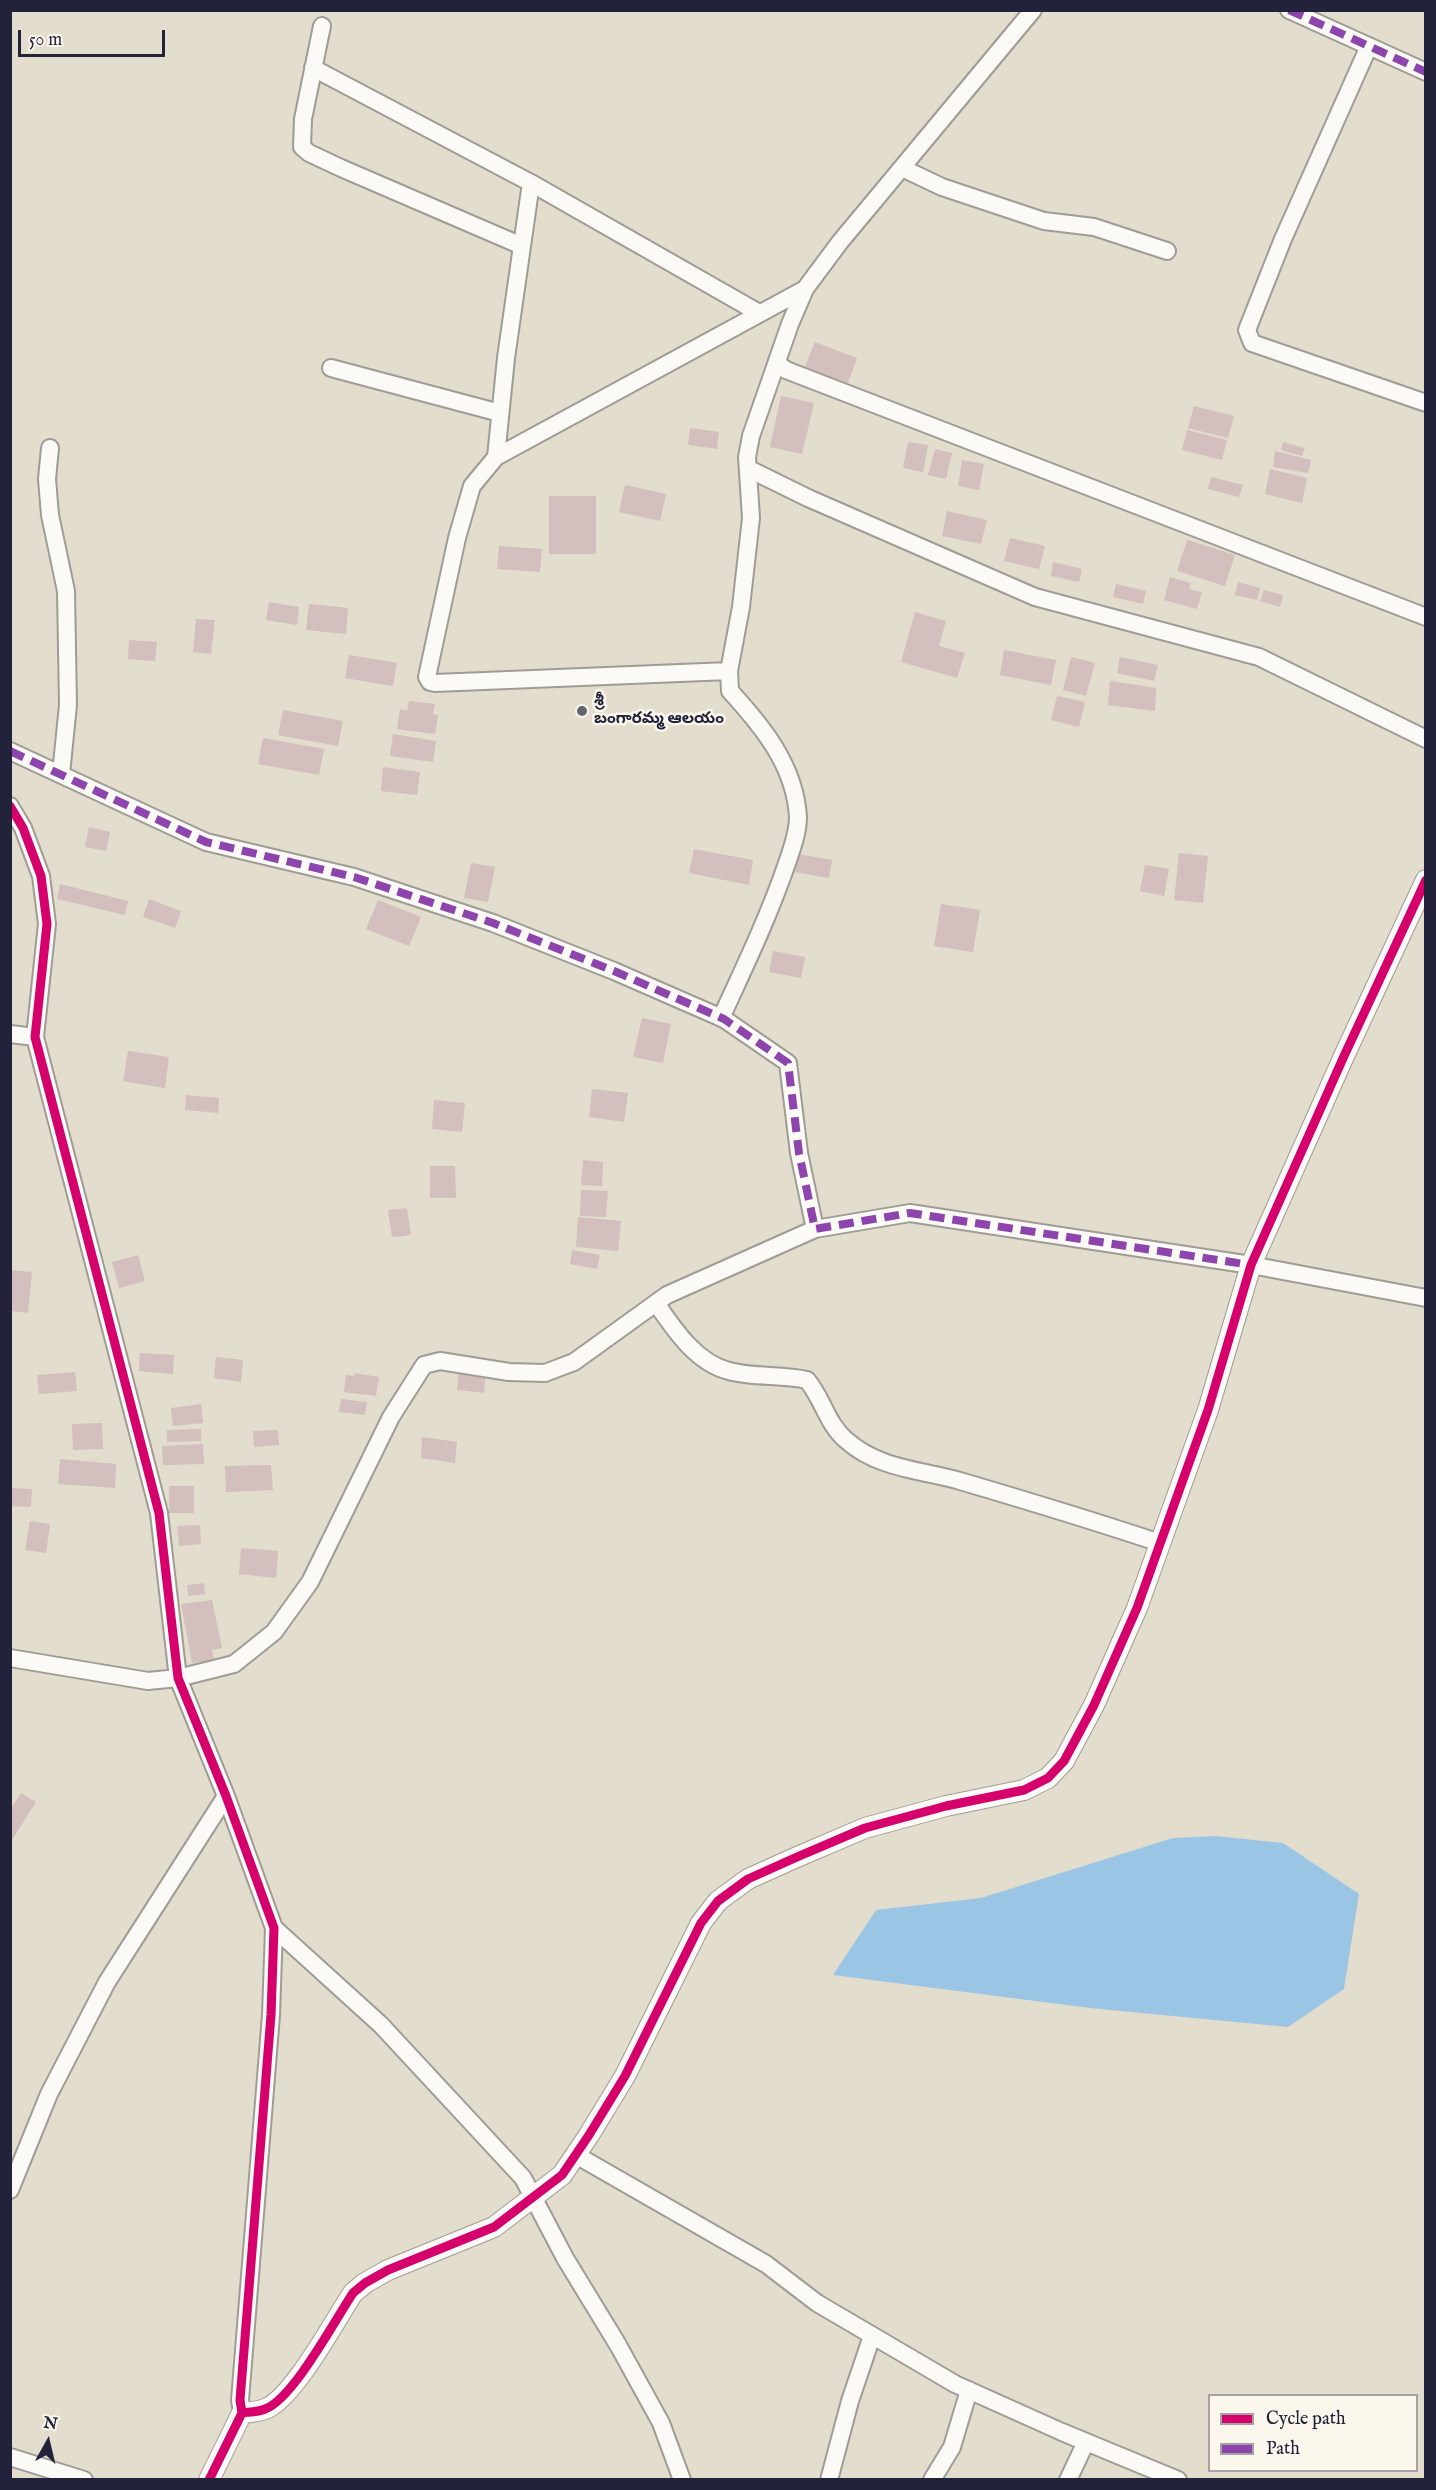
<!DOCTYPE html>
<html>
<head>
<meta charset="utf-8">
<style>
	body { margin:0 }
	#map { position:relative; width:1436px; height:2490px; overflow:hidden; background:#e2ddcc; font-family:"IM FELL English",serif }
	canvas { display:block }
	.frame { position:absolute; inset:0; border:12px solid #22223b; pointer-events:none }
	.legend { position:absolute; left:1208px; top:2394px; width:210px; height:78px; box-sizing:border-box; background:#fbf7ec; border:2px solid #a4a2a5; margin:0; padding:8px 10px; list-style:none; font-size:18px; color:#22223b }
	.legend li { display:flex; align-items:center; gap:12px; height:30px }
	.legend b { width:30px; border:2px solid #a4a2a5 }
	.north { position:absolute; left:18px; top:2412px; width:60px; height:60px; -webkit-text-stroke:4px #fbf7ec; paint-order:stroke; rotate:8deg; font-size:16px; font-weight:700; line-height:24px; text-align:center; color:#22223b }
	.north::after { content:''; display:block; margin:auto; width:21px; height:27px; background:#22223b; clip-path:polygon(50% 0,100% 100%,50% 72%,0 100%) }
	.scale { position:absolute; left:18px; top:30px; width:147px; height:27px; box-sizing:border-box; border:3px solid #22223b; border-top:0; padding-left:8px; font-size:18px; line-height:21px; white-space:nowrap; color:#22223b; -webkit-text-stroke:4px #fbf7ec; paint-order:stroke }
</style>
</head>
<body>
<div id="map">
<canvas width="1436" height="2490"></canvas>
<div class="frame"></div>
<ul class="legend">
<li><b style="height:8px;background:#d6006c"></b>Cycle path</li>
<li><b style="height:8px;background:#8e44ad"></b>Path</li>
</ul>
<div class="north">N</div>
<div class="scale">50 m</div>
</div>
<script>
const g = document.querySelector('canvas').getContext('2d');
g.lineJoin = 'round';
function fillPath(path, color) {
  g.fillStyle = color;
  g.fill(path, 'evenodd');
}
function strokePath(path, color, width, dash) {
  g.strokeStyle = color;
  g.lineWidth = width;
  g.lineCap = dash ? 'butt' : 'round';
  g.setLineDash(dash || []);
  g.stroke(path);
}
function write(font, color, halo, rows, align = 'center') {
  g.font = font + ' "IM FELL English","Noto Sans Telugu",serif';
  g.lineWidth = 5;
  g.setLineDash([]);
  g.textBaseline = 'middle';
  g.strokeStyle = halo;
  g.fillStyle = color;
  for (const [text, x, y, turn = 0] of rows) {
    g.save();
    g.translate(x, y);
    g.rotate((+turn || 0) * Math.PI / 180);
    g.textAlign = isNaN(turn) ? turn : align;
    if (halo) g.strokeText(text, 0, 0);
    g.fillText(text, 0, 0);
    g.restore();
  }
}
const water = new Path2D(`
	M1216,1836l67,7 76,51 -15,95 -56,38 -198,-19 -257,-33 43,-65 105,-12 192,-60z`);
const building = new Path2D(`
	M815,342l42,16 -9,25 -43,-16z
	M781,396l33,7 -12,51 -32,-7z
	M1194,406l40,10 -6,22 -40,-10z
	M690,428l29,4 -2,17 -29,-4z
	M1187,430l40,10 -5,20 -40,-10z
	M908,442l20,3 -5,27 -20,-4z
	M1283,442l22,6 -3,8 -21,-6z
	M935,449l17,4 -6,26 -18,-4z
	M1275,451l36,9 -3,13 -35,-6z
	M962,460l22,4 -5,26 -21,-4z
	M1270,469l37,9 -5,25 -37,-9z
	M1211,477l32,8 -4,12 -31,-8z
	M625,485l41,9 -6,27 -41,-9z
	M549,496h47v58h-47z
	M947,511l40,9 -6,24 -39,-8z
	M1010,538l35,8 -6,23 -35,-8z
	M1187,540l48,15 -10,31 -48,-15z
	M499,546l43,3 -2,23 -43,-3z
	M1053,562l29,7 -3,13 -28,-6z
	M1170,577l21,6 -2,6 13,3 -5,17 -33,-9z
	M1238,582l22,6 -3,12 -22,-5z
	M1116,584l30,7 -3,13 -30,-7z
	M1264,590l19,5 -3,12 -20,-6z
	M269,602l30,5 -2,18 -31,-5z
	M309,604l39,4 -2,26 -40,-4z
	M915,612l31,9 -7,25 26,7 -8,25 -56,-16z
	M196,619l19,1 -4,34 -18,-2z
	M129,640l28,2 -2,19 -27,-2z
	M1004,650l52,10 -5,25 -51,-10z
	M349,655l48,8 -4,23 -48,-8z
	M1071,657l24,6 -9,33 -23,-6z
	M1120,657l38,8 -4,16 -37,-8z
	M1110,681l46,7 -1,23 -47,-6z
	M1057,696l28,6 -6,25 -28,-7z
	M409,701l26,3 -2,10 5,1 -3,19 -38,-5 3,-20 7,2z
	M283,710l60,11 -5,25 -60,-11z
	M393,734l43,7 -3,21 -43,-6z
	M263,738l61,11 -5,26 -61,-11z
	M383,767l37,5 -3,23 -36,-4z
	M89,827l21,5 -4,19 -21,-4z
	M694,849l59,11 -4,25 -60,-12z
	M1179,853l29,3 -5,47 -29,-3z
	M798,854l34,6 -3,18 -34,-6z
	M471,863l24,4 -7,35 -24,-4z
	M1145,865l24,4 -5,27 -24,-5z
	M60,884l68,17 -3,14 -68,-16z
	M149,899l32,12 -6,17 -32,-11z
	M378,900l43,17 -12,29 -43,-17z
	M941,904l39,6 -7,42 -39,-6z
	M773,951l32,6 -4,21 -32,-6z
	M642,1018l29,6 -8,39 -30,-6z
	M128,1051l41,6 -4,31 -42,-7z
	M592,1089l36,4 -4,29 -35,-5z
	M186,1095l33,3 -1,15 -33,-3z
	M434,1100l31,3 -3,29 -30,-3z
	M583,1160l20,2 -1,24 -21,-1z
	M430,1166h25l1,32h-26z
	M581,1190l27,1 -2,26 -26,-1z
	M407,1208l4,27 -19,2 -4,-27z
	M578,1217l43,4 -3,30 -42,-4z
	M572,1250l28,5 -3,14 -27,-5z
	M138,1255l7,26 -26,7 -7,-26z
	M10,1270l22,2 -4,41 -18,-2z
	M140,1353l34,2 -1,19 -34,-3z
	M216,1357l27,3 -2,22 -27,-4z
	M459,1368l27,3 -2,22 -27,-3z
	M75,1372l2,19 -38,3 -2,-19z
	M354,1373l25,4 -3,19 -32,-4 2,-17 8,1z
	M341,1399l26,3 -2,13 -26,-3z
	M201,1404l2,19 -30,3 -2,-18z
	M102,1423l1,26 -30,1 -1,-26z
	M201,1429v12l-34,1v-12z
	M278,1430l1,15 -25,2 -1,-16z
	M422,1437l35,5 -2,21 -34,-5z
	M203,1444l1,20 -41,1 -1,-19z
	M60,1459l56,5 -1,24 -57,-4z
	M271,1465l2,25 -47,2 -1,-26z
	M169,1486h25v27h-25z
	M10,1488l22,1 -1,18 -21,-1z
	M30,1521l20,3 -4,29 -21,-3z
	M200,1525l1,19 -22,2 -2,-20z
	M241,1548l37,3 -2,27 -37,-4z
	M204,1583l1,11 -17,2 -1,-11z
	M212,1600l10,48 -10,2 2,10 -22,3 -11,-59z
	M21,1793l15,9 -26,41v-33z`);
const minor = new Path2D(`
	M1289,10l137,62
	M322,26l-19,93 -1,28 7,6 32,15 181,78
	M1369,46l-86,193 -36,91 5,13 174,60
	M313,68l218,115
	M902,168l40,19 102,34 50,6 73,24
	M777,363l9,7 640,247
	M331,368l169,45
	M50,448l-3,31 3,36 16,76 2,114 -7,69
	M496,457l309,-168
	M749,469l59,29 227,99 224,60 167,82
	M729,671l-294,12 -5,-1 -3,-5 30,-139 15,-52 24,-29 10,-99 25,-175 228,130
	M10,751l196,91 148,35 139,46 121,48 110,48 64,44 11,90 16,76
	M10,806l13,22 18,48 6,48 -12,113 124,476 19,165 48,118 48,132 -3,87 -31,385 2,13
	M721,1018c23,-50 47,-100 65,-152 5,-15 12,-32 12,-49 -3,-51 -35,-90 -68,-126l-1,-20 12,-64 10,-89 -4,-61 4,-21 39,-112 15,-35 35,-47 193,-232
	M10,1034l25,3
	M656,1303c18,26 40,60 73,68 25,7 53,3 78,9 16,19 20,44 39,60 32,29 76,30 114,41 68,20 134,40 200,62
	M10,1658l138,23 30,-3 56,-14 40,-32 36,-50 81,-165 33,-52 16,-4 69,11 36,1 29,-11 93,-67 148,-66 95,-16 341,52 175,33
	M274,1928l107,97 142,153 42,80 53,87 43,78 21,57
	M576,2155l190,109 51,39 138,81 107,48 116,48
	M10,2190l39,-96 58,-112 119,-186
	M10,2457l74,23
	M829,2480l21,-79 22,-65
	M932,2480l20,-33 17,-57
	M1068,2480l18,-38`);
const tertiary = new Path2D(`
	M209,2480l33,-67c7,-1 16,-1 23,-4 28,-10 70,-89 88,-116l12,-10 23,-13 106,-43 68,-52 27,-40 36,-59 76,-153 17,-22 30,-22 49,-22 68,-29 81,-22 78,-16 24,-12 16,-17 30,-56 43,-97 71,-198 43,-145 93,-209 82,-176`);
const quiet = new Path2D(`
	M1289,10l137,62
	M10,751l196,91 148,35 139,46 121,48 110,48 64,44 11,90 16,76 95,-16 341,52`);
const cycleway = new Path2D(`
	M10,806l13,22 18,48 6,48 -12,113 124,476 19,165 48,118 48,132 -3,87 -31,385 2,13 -33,67
	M242,2413c7,-1 16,-1 23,-4 28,-10 70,-89 88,-116l12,-10 23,-13 106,-43 68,-52 27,-40 36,-59 76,-153 17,-22 30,-22 49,-22 68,-29 81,-22 78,-16 24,-12 16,-17 30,-56 43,-97 71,-198 43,-145 93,-209 82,-176`);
const markers = [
	[582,711,6,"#65636e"]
];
const poiNames = [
	["శ్రీ",594,702],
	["బంగారమ్మ ఆలయం",594,720]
];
fillPath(water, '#9bc5e5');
fillPath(building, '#d2bfbe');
strokePath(minor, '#9f9c95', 20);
strokePath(tertiary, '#9f9c95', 22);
strokePath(minor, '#fbfaf7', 16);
strokePath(tertiary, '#fbfaf7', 20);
strokePath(quiet, '#8e44ad', 8, [15, 8]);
strokePath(cycleway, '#d6006c', 9);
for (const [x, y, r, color] of markers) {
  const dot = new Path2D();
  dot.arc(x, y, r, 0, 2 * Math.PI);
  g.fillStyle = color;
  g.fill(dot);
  strokePath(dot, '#fbf7ec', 2);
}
write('bold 16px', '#22223b', '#fbf7ec', poiNames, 'left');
</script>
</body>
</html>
